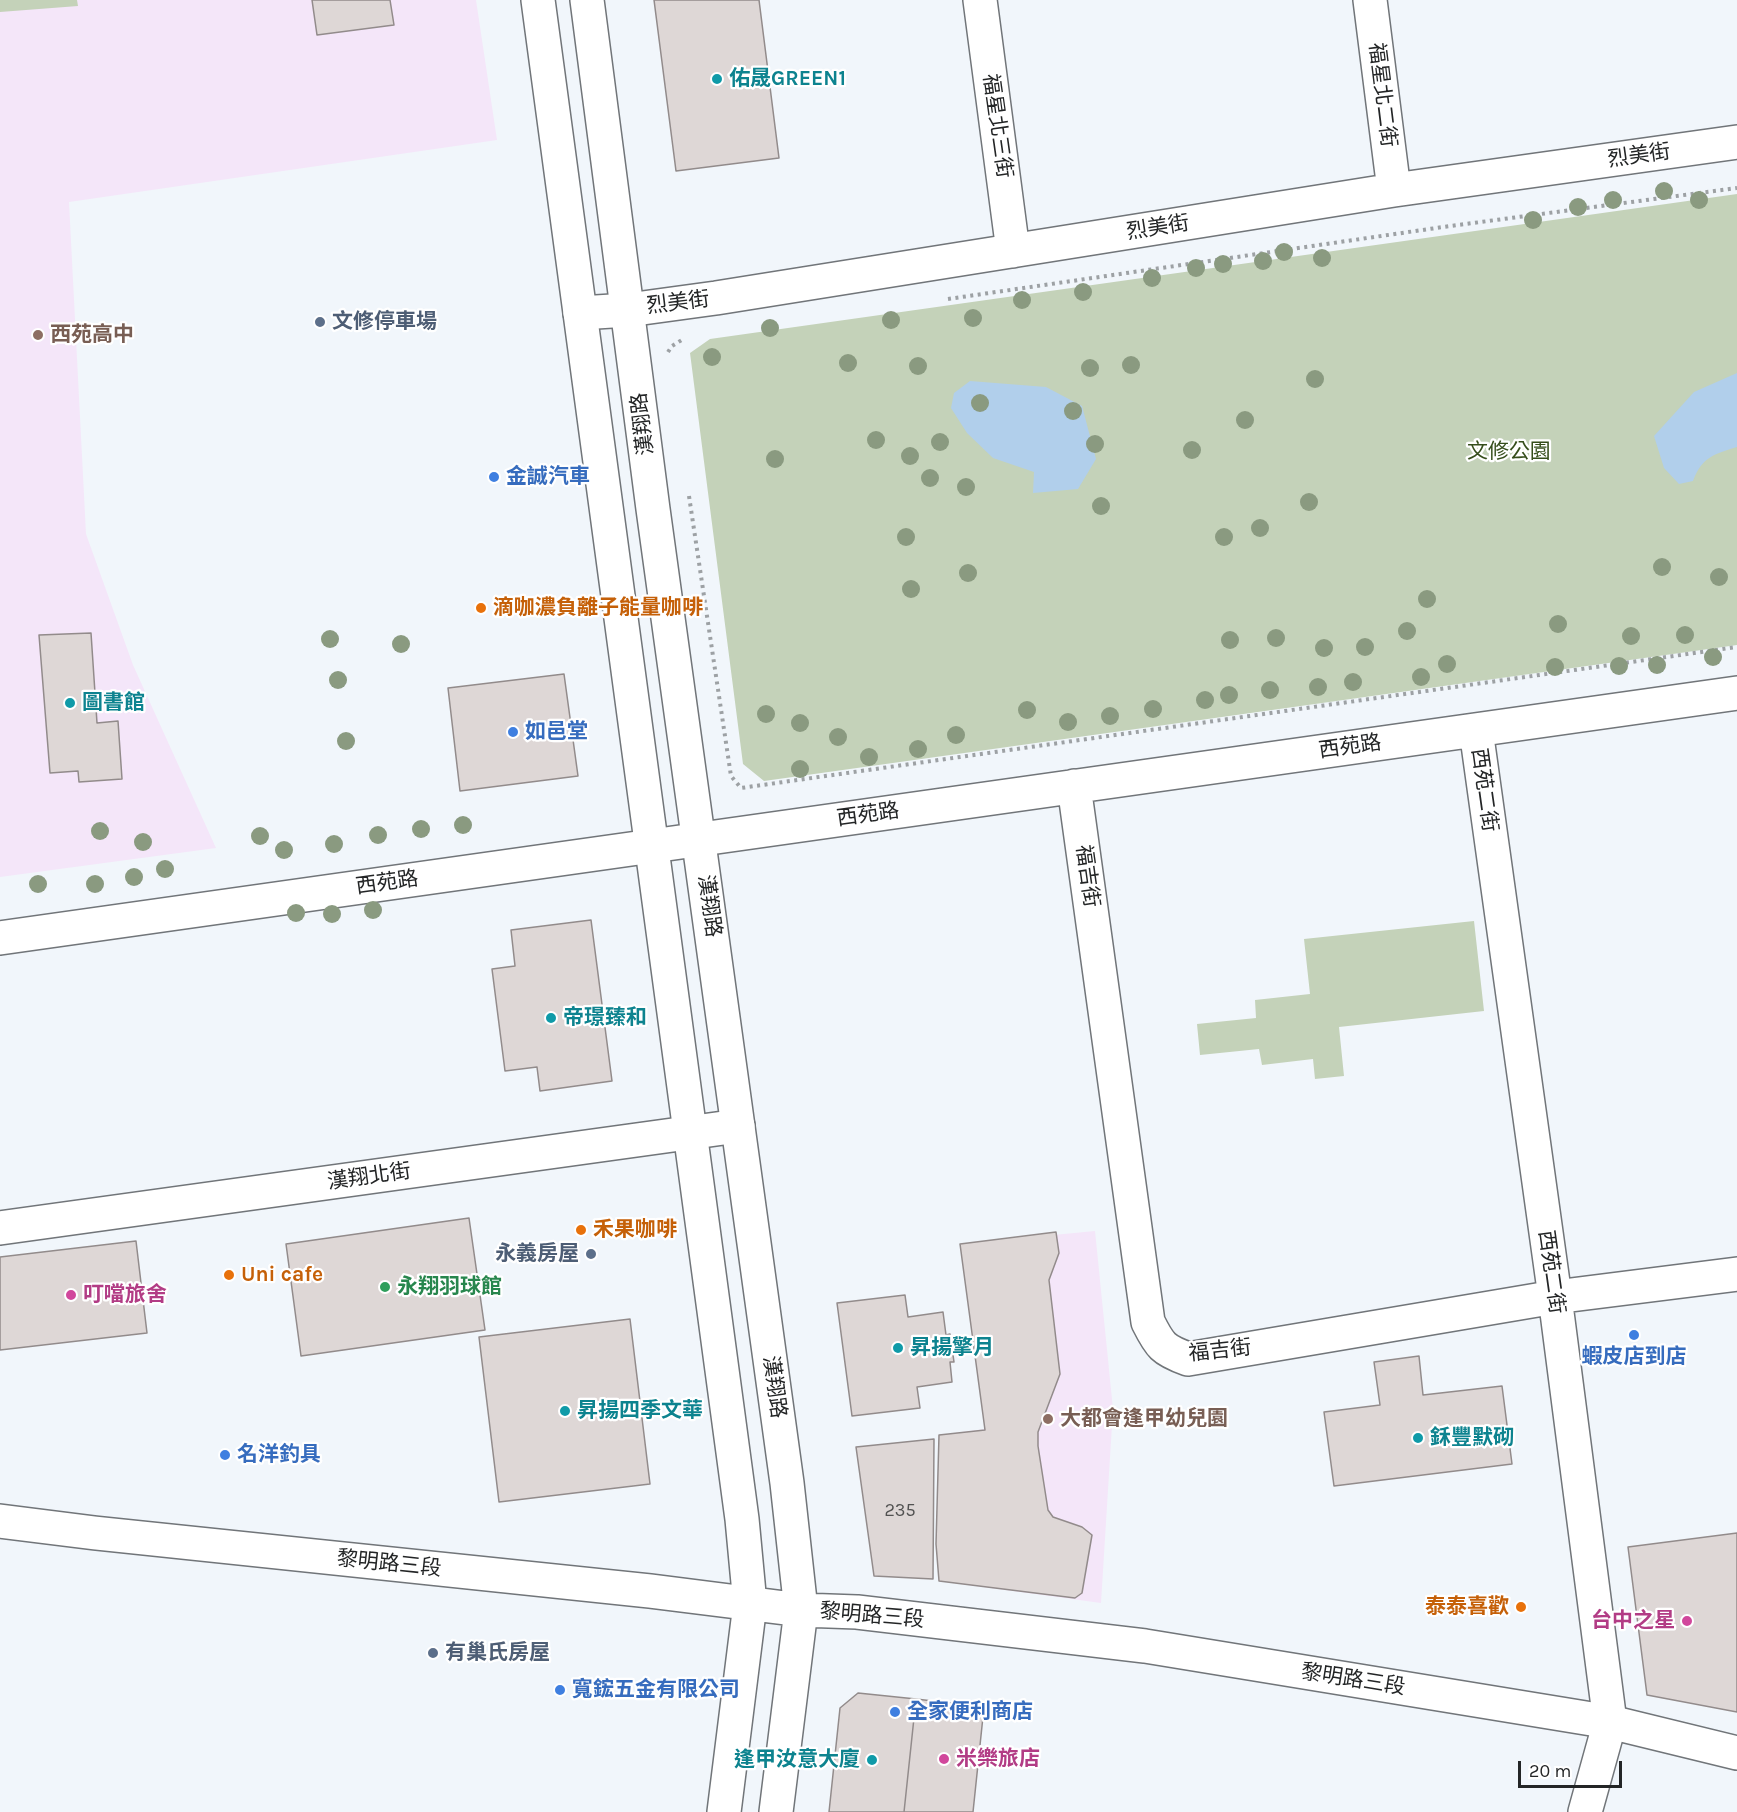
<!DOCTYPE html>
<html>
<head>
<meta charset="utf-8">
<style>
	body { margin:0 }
	#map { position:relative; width:1737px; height:1812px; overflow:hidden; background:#f1f6fb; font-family:Karla,sans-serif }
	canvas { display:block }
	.scale { position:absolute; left:1518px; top:1761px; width:104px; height:27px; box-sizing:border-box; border:3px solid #232526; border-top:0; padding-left:8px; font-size:18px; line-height:21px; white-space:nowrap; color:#232526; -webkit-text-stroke:4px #fff; paint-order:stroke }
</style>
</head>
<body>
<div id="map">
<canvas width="1737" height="1812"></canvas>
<div class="scale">20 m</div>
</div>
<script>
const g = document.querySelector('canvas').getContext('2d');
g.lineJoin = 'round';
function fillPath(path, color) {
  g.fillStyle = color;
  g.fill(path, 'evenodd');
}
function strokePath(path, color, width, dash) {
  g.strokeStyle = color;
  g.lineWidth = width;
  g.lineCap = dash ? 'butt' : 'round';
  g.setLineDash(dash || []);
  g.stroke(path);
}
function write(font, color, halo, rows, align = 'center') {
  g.font = font + ' Karla,"Noto Sans TC",sans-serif';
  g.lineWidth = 4.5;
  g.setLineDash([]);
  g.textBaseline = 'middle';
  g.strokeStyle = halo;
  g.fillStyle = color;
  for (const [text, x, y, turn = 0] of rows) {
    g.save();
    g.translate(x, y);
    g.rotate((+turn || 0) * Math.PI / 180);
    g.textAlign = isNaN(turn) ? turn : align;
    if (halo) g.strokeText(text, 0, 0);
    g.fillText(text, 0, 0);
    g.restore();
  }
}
const education = new Path2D(`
	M0,0h476l21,140 -428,62 17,332 47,131 83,183 -216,29z
	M1095,1231l18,178 -12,194 -162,-22 -3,-37 3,-109 46,-6 -25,-185z`);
const green = new Path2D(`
	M0,0h77l1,6 -78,6z
	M1737,194v451l-973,136 -21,-17 -53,-411 20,-14z
	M1474,921l10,90 -145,16 5,49 -29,3 -2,-20 -51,6 -3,-16 -59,6 -3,-31 59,-6 -1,-18 55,-6 -6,-55z`);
const water = new Path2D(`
	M1737,373v74c-23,7 -35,10 -44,34l-14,3 -15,-16 -10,-32 40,-44z
	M970,381l76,6 36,19 14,53 -18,30 -45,4 1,-21 -41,-14 -26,-25 -16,-25 3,-15z`);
const building = new Path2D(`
	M312,0h78l4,25 -77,10z
	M654,0h105l20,158 -103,13z
	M91,633l6,90 21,-2 4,58 -43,3 -1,-11 -28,2 -11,-138z
	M564,674l14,102 -118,15 -12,-103z
	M591,920l21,161 -72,10 -3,-24 -32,4 -13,-102 23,-3 -4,-36z
	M469,1218l16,112 -184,26 -15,-112z
	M1056,1232l3,21 -10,27 11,94 -22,58v14l10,64 5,7 29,10 10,8 -10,58 -7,5 -136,-17 -3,-37 3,-109 46,-5 -25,-186z
	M136,1241l11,92 -147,17v-93z
	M905,1295l3,22 35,-5 3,23 4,-1 4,28h-4l2,20 -35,5 3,21 -68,8 -15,-113z
	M630,1319l20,165 -151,18 -20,-165z
	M1419,1356l4,39 79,-9 10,78 -178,22 -10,-74 56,-7 -6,-43z
	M934,1439l-1,140 -59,-3 -18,-129z
	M1737,1533v179l-90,-17 -19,-148z
	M858,1693l58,6 -12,113h-75l11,-104z
	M916,1699l68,8 -11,105h-69z`);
const path = new Path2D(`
	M948,299l495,-72 294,-39
	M668,352l4,-6 13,-8
	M689,496l42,280 10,12 996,-141`);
const street = new Path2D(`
	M980,0l33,251
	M1370,0l24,190
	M580,313l48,-3 88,-12 678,-108 343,-48
	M1476,730l79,567 55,425 -25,90
	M1074,786l74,536c12,24 15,28 40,37l367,-62 182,-23
	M0,938l1737,-245
	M0,1228l738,-102`);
const secondary = new Path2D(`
	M538,0l204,1519 8,85 -26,208
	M587,0l66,509 134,974 14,127 -25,202
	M0,1521l95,12 555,58 151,19 56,2 288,34 465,76 127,31`);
const trees = [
	[1664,191],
	[1613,200],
	[1699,200],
	[1578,207],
	[1533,220],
	[1284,252],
	[1322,258],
	[1263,261],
	[1223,264],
	[1196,268],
	[1152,278],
	[1083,292],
	[1022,300],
	[973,318],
	[891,320],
	[770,328],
	[712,357],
	[848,363],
	[1131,365],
	[918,366],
	[1090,368],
	[1315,379],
	[980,403],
	[1073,411],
	[1245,420],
	[876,440],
	[940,442],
	[1095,444],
	[1192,450],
	[910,456],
	[775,459],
	[930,478],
	[966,487],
	[1309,502],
	[1101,506],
	[1260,528],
	[906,537],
	[1224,537],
	[1662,567],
	[968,573],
	[1719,577],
	[911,589],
	[1427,599],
	[1558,624],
	[1407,631],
	[1685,635],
	[1631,636],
	[1276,638],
	[330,639],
	[1230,640],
	[401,644],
	[1365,647],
	[1324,648],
	[1713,657],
	[1447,664],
	[1657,665],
	[1619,666],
	[1555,667],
	[1421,677],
	[338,680],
	[1353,682],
	[1318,687],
	[1270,690],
	[1229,695],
	[1205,700],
	[1153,709],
	[1027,710],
	[766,714],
	[1110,716],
	[1068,722],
	[800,723],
	[956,735],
	[838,737],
	[346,741],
	[918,749],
	[869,757],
	[800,769],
	[463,825],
	[421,829],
	[100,831],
	[378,835],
	[260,836],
	[143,842],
	[334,844],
	[284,850],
	[165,869],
	[134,877],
	[38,884],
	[95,884],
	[373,910],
	[296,913],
	[332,914]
];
const markers = [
	[717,79,6,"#0f9aa8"],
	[320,322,6,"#5c6f8a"],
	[38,335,6,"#8d6e63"],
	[494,477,6,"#3f7fe0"],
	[481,608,6,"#e8710a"],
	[70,703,6,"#0f9aa8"],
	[513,732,6,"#3f7fe0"],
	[551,1018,6,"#0f9aa8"],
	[581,1230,6,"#e8710a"],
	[591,1254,6,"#5c6f8a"],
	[229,1275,6,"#e8710a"],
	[385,1287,6,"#2e9e5b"],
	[71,1295,6,"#d1479c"],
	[1634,1335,6,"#3f7fe0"],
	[898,1348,6,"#0f9aa8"],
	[565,1411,6,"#0f9aa8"],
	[1048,1419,6,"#8d6e63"],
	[1418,1438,6,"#0f9aa8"],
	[225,1455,6,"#3f7fe0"],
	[1521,1607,6,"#e8710a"],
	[1687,1621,6,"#d1479c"],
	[433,1653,6,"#5c6f8a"],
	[560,1690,6,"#3f7fe0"],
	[895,1712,6,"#3f7fe0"],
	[944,1759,6,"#d1479c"],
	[872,1760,6,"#0f9aa8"]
];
const numberNames = [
	["235",900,1511]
];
const cultureNames = [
	["佑晟GREEN1",729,79],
	["圖書館",82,703],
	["帝璟臻和",563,1018],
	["昇揚擎月",910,1348],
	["昇揚四季文華",577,1411],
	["鉌豐默砌",1430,1438],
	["逢甲汝意大廈",860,1760,"right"]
];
const streetNames = [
	["福星北二街",1382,95,83],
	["福星北三街",997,126,82],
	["烈美街",1639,156,-8],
	["烈美街",1158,228,-9],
	["烈美街",678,303,-7],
	["漢翔路",643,424,-97],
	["西苑路",1350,747,-8],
	["西苑二街",1484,790,82],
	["西苑路",868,815,-8],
	["福吉街",1087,876,82],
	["西苑路",387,883,-8],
	["漢翔路",709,906,82],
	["漢翔北街",369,1177,-8],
	["西苑二街",1551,1272,82],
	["福吉街",1220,1351,-6],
	["漢翔路",774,1387,82],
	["黎明路三段",389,1564,6],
	["黎明路三段",872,1616,5],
	["黎明路三段",1353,1680,9]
];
const serviceNames = [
	["文修停車場",332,322],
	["永義房屋",579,1254,"right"],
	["有巢氏房屋",445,1653]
];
const educationNames = [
	["西苑高中",50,335],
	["大都會逢甲幼兒園",1060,1419]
];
const parkNames = [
	["文修公園",1509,452]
];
const shopNames = [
	["金誠汽車",506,477],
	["如邑堂",525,732],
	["蝦皮店到店",1634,1357,"center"],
	["名洋釣具",237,1455],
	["寬鋐五金有限公司",572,1690],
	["全家便利商店",907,1712]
];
const foodNames = [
	["滴咖濃負離子能量咖啡",493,608],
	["禾果咖啡",593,1230],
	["Uni cafe",241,1275],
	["泰泰喜歡",1509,1607,"right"]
];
const leisureNames = [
	["永翔羽球館",397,1287]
];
const hotelNames = [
	["叮噹旅舍",83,1295],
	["台中之星",1675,1621,"right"],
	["米樂旅店",956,1759]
];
fillPath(education, '#f4e6f9');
fillPath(green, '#c4d2b9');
fillPath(water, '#b1cfeb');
fillPath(building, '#ded7d6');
strokePath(building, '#928b8b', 1.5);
strokePath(street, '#717579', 36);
strokePath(secondary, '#717579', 36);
strokePath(path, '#9da1a4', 4, [3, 4.5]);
strokePath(street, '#fff', 33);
strokePath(secondary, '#fff', 33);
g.fillStyle = '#8a9a80';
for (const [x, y] of trees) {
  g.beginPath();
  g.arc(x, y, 9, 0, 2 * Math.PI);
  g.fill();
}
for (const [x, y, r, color] of markers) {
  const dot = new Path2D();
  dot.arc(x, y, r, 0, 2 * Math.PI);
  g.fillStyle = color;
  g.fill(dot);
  strokePath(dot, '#fff', 2);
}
write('18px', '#525252', null, numberNames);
write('bold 21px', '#0d838f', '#fff', cultureNames, 'left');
write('21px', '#232526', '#fff', streetNames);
write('bold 21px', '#4e5e75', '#fff', serviceNames, 'left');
write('bold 21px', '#785e54', '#fff', educationNames, 'left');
write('21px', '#364e1c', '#fff', parkNames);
write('bold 21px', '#366cbe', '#fff', shopNames, 'left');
write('bold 21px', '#c56008', '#fff', foodNames, 'left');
write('bold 21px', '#27864d', '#fff', leisureNames, 'left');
write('bold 21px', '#b23c85', '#fff', hotelNames, 'left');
</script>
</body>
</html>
